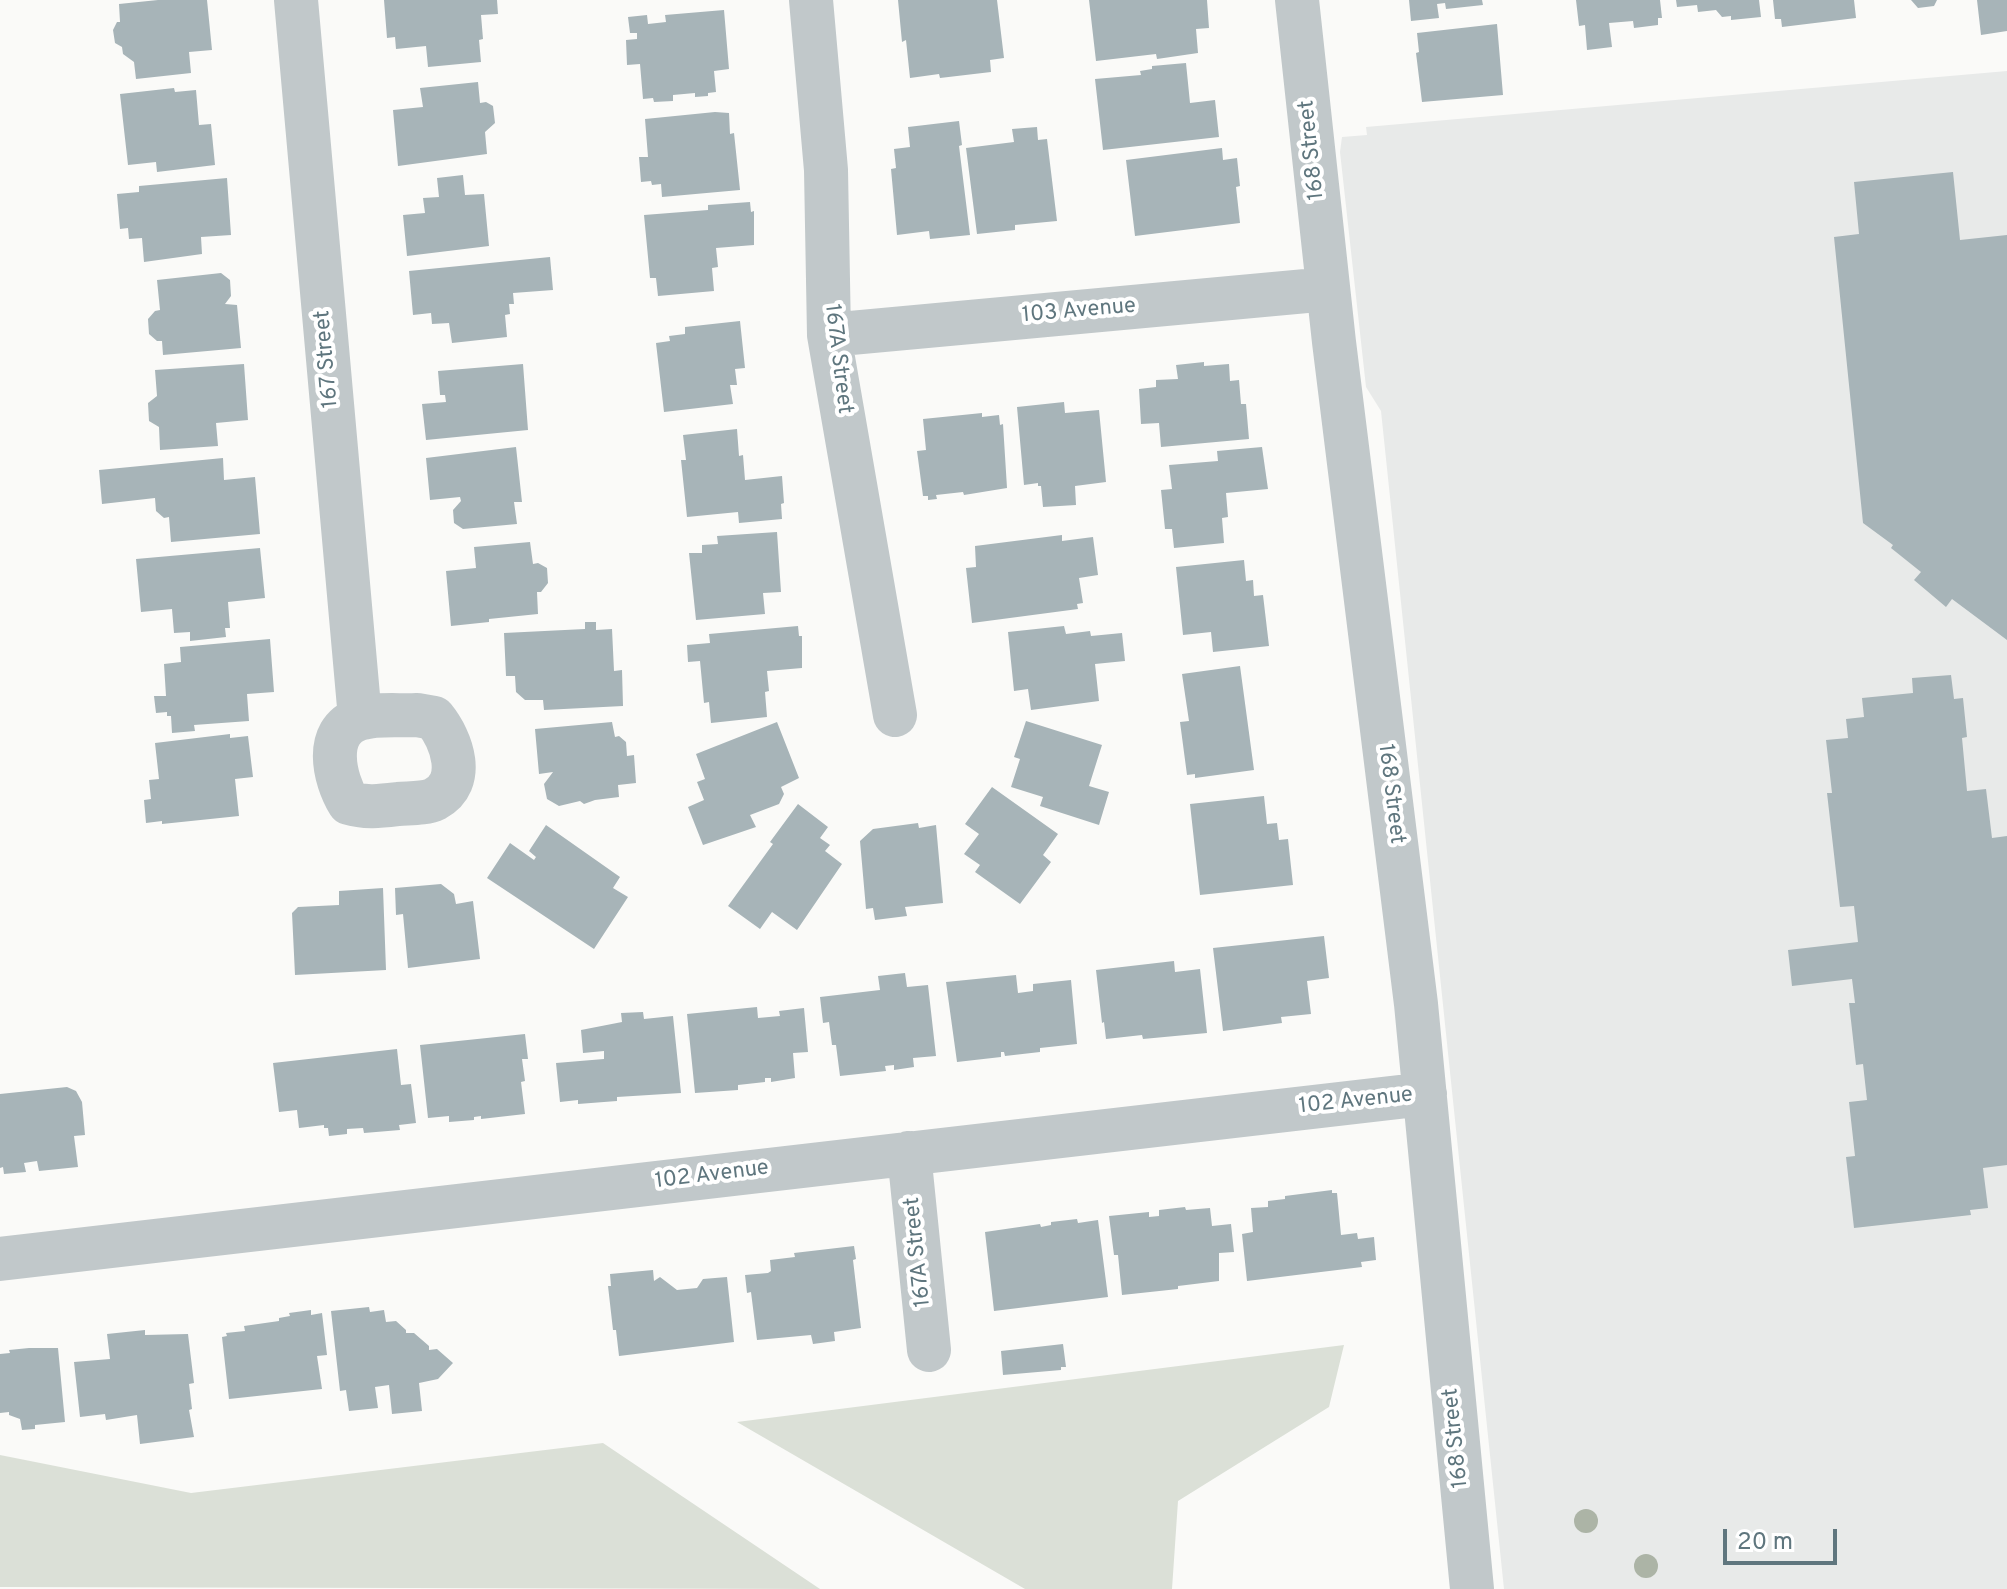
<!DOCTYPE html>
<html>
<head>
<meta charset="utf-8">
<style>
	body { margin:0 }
	#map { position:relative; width:2007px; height:1589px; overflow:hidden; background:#fafaf8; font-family:Overpass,sans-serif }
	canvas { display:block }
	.scale { position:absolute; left:1723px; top:1529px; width:114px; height:36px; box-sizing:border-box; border:4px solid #5f767e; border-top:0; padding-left:10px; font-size:24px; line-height:28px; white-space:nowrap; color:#5f767e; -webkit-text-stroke:6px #fff; paint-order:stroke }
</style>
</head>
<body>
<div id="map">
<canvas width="2007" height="1589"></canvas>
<div class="scale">20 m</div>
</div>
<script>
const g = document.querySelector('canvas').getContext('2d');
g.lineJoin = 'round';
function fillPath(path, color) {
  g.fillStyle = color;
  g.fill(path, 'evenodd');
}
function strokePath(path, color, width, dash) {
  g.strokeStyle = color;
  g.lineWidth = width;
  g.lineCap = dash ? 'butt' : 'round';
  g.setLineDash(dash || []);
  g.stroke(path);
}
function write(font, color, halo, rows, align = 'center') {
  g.font = font + ' Overpass,sans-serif';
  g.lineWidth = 8;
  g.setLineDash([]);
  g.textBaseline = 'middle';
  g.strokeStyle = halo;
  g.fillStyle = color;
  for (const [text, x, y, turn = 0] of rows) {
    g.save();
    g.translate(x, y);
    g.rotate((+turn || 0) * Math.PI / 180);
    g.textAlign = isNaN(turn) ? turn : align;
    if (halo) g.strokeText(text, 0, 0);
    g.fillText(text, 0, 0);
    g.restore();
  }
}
const built = new Path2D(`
	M2007,71v1518h-503l-123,-1178 -15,-24 -26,-235 2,-15 25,-2 -1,-8z`);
const green = new Path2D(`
	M1344,1345l-15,62 -151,94 -6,88h-147l-288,-167z
	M603,1443l217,146 -820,-2v-132l191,38z`);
const building = new Path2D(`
	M158,0h49l5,50 -23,2 2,21 -55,6 -2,-17 -11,-8 -1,-7 -7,-4 -2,-13 4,-8h3l-1,-18z
	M384,0h113l1,14 -17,1 2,24 -4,1 2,22 -53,5 -2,-21 -30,3 -1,-12 -8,1z
	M898,0h99l7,58 -14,2 1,12 -51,6 -1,-4 -29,4 -4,-38 -4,2z
	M1089,0h118l2,28 -13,1 2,24 -41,6 -1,-5 -60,7z
	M1409,0h73l1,5 -37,4 -1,-6 -8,1 2,14 -28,3z
	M1576,0h84l2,18h-4v7l-24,3 -1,-7 -24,2 3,24 -25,3 -2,-25 -6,1z
	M1676,0h83l2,17 -30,3v-4l-9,1 -6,-7 -18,2 -1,-7 -20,2z
	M1773,0h81l2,18 -74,9 -1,-8h-6z
	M1911,0h26l-3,6 -16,2z
	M1977,0h30v31l-26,4z
	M724,10l5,59 -15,2 2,21 -8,1v3l-13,1v-4l-22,2v6l-19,1 -1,-4 -10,1 -3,-35 -13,1 -1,-25 11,-1v-6h-7l-2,-16 19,-2 1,9 18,-2 -1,-7z
	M1497,24l6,71 -81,7 -6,-49 3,-1 -2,-19z
	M1186,63l4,40 25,-3 4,37 -116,13 -8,-71 46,-4 -1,-4 12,-2v-3z
	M478,82l2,21 6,-1 7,4 2,17 -10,9 2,22 -89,12 -5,-56 30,-3 -3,-19z
	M174,88l1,4 21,-2 3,35 12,-1 4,41 -58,7 -1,-10 -28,3 -8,-71z
	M715,112l14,1 1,21 4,-1 6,57 -78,7 -1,-13 -9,1 -1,-4 -10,1 -2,-25h9l-3,-38z
	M959,121l3,24 -3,1 11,89 -40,4 -1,-8 -32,4 -6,-66 5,-1 -2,-19 16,-2 -2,-20z
	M1037,127l1,13 9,-1 10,82 -42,4v5l-38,4 -11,-86 48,-6 -2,-13z
	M1222,148l1,12 14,-2 3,28 -4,1 4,36 -105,13 -9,-76z
	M1953,172l7,68 47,-5v405l-55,-41 -6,8 -32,-27 7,-8 -30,-24 2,-3 -30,-22 -29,-286 25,-3 -5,-52z
	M463,175l2,20 19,-1 5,52 -82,10 -4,-41 22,-2 -2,-15 16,-1 -2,-19z
	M227,178l4,57 -30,2 1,17 -58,8 -2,-24 -13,1 -1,-11 -8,1 -3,-35 22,-2v-6z
	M750,202l1,10 3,-1v34l-38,3 2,19 -6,1 2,23 -56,5 -2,-18h-6l-6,-63 64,-5v-5z
	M550,257l3,33 -40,3 1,11h-5l1,10 -5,1 2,22 -55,6 -3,-20 -17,1 -1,-11 -18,2 -4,-44z
	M221,273l9,7 1,16 -6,8 12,1 4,43 -78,7 -1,-14h-5l-8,-7 -1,-15 7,-8 5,-1 -3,-30z
	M740,321l5,47 -10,1 2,16h-7l3,19 -69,8 -8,-69 14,-2 -1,-5 16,-2v-7z
	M1204,362v4l25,-2 1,17 9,-1 2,24h5l3,35 -88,8 -2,-24 -18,1 -2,-35 17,-2v-7l22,-1 -2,-14z
	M244,364l4,56 -32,3 2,23 -58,4 -1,-23 -10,-6 -1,-18 9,-7 -2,-26z
	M523,364l5,66 -102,10 -4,-36 24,-2 -1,-7h-5l-2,-24z
	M1064,402l1,11 34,-3 7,72 -31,4 1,19 -33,2 -2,-21h-3v-3l-14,2 -7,-78z
	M982,413v4l17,-2 1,10 3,-1 4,64 -43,7 -1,-3 -27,3 1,4 -9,1v-4h-5l-6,-45 9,-1 -3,-31z
	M737,429l2,27 4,-1 2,25 37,-4 2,27 -3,1 1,15 -43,4 -1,-11 -51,5 -6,-57h5l-3,-25z
	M516,447l6,55h-8l3,22 -54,5 -9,-6 -1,-13 8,-9 -1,-4 -30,3 -4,-42z
	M1262,447l6,42 -42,4 2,24 -6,1 2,25 -50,5 -2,-19h-7l-4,-39 11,-1 -3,-24 49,-4 -1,-10z
	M223,458l1,22 31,-3 5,57 -89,8 -2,-25 -5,1 -8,-7 -1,-13 -53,6 -3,-34z
	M777,532l4,60 -18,1 2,21 -69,6 -7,-67h13v-8l16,-1 -1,-8z
	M1062,535v6l31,-4 5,38 -19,3 4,25 -6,1 1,5 -106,14 -6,-55 10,-1 -1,-21z
	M530,542l3,22 5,-1 9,5 1,15 -7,9h-4l1,22 -49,5v3l-38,4 -5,-55 30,-3 -2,-21z
	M260,548l5,50 -37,4 2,26h-5l1,9 -36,4v-9l-16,1 -2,-24 -31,3 -5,-53z
	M1244,560l2,21 7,-1 1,16 9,-1 6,51 -56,6 -2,-20 -28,3 -7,-68z
	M585,622h11v8l16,-1 2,42 8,-1 1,36 -79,4 -1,-10h-18l-9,-8 -1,-16h-9l-2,-43 81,-4z
	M798,626l1,10h3v32l-35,3 2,20 -4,1 2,25 -56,6 -2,-21 -5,1 -4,-42 -12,1 -1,-17 23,-2 -1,-9z
	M1064,626l2,8 24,-3 1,5 31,-3 3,28 -30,3 4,37 -68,9 -3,-21 -14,2 -6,-59z
	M270,639l4,53 -27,2 2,27 -55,4 1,6 -23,2 -1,-17h-4v-4l-11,1 -2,-17h12l-2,-32 17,-2 -1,-15z
	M1240,666l14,104 -59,8v-4l-8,1 -7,-53 9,-1 -7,-47z
	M1951,675l3,24 9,-1 4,39 -5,1 5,53 19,-2 6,49 15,-2v329l-24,3 5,40 -18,2 1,5 -117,13 -8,-71 9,-1 -6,-54 18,-2 -4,-36 -7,1 -7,-62h6l-3,-24 -60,7 -4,-36 70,-8 -4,-36 -14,1 -13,-114h5l-6,-53 22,-2 -2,-19 18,-2 -2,-19 51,-5 -1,-15z
	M1026,721l76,24 -13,41 20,6 -10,33 -59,-19 3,-9 -32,-10 9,-28 -6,-2z
	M612,722l3,15 4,-1 7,6 1,14 7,-1 2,28 -18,2 1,12 -24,3 -11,4 -4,-3 -21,5 -12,-7 -3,-15 9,-12 -14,2 -4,-45z
	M777,722l22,56 -18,9 3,7 -5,10 -29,11 6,12 -53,18 -15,-38 16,-7 -7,-18 8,-3 -9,-25z
	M230,734v4l18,-2 5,41 -18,2 4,37 -77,8v-3l-16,2 -2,-23 7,-1 -2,-19 10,-1 -4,-36z
	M992,787l66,47 -15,21 8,7 -31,42 -45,-32 5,-7 -16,-11 15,-20 -14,-10z
	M1264,796l3,28 10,-1 2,17 9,-1 5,46 -93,10 -10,-91z
	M798,804l30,23 -8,11 10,7 -5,6 17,13 -45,66 -25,-18 -12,17 -32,-23 45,-62 -3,-2z
	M918,823l1,5 17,-3 7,78 -38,4 2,9 -32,4 -2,-12 -7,1 -6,-68 13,-12z
	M546,825l74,52 -7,11 15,9 -34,52 -107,-71 23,-35 24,17 2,-3 -7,-6z
	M441,884l13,10 2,10 17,-3 7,58 -72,9 -5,-54 -7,1 -1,-27z
	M383,888l3,82 -91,5 -3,-62 6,-6 41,-2v-14z
	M1324,936l5,42 -22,3 4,33 -30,3 1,6 -59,8 -10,-83z
	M1174,961l1,11 25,-3 7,64 -64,6 -1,-4 -36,4 -2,-17 -2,1 -6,-53z
	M905,973l2,14 21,-2 8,71 -23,2 1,9 -20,3v-5l-9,1 1,5 -46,5 -4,-31h-4l-3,-23 -6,1 -3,-26 60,-7 -2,-14z
	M1016,975l2,18 15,-2v-7l38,-4 6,64 -37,4v4l-35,4 -1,-4h-3v5l-44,5 -11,-80z
	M757,1007l1,11 22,-2 -1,-5 25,-3 4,44 -15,1 2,25 -24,4v-4h-6v4l-27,3v5l-43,3 -8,-79z
	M643,1012l1,7 29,-3 8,77 -64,4v4l-39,3v-4l-18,2 -4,-39 48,-4v-8l-21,2 -2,-23 41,-8 -1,-9z
	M525,1034l3,25h-6l3,22 -4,1 4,32 -44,5v-3l-7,1v3l-25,2v-6l-21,2 -8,-73z
	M397,1049l4,36 10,-1 5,39 -17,2 1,5 -36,3 -1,-5 -16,1v5l-18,2 -1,-8h-4v-3l-25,3 -2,-18 -18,2 -6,-49z
	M67,1087l9,4 6,11 3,33 -11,1 4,31 -39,4 -2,-10 -13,2 2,9 -22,2 -1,-7 -3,1v-74z
	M1332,1190v3h5l4,42 16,-2 1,6 16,-2 2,23 -15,2 1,5 -115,14 -5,-47 11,-2 -2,-24 17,-1v-6l17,-2v-3z
	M1185,1207l1,3 24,-2 2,18 19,-2 3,28 -15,1v28l-41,5v3l-56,6 -4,-40h-4l-5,-39 40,-4v5l10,-1v-6z
	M1077,1219l1,4 20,-3 10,77 -114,14 -9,-79 55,-8 1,3 10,-2v-3z
	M854,1246l2,13 -3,1 8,68 -27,4 1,9 -22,3 -2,-9 -54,5 -6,-48 -4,1 -2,-18 23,-2 3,-2 -1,-11 25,-3 -1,-4z
	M653,1270l1,11 6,-4 17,13 20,-2 6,-9 24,-2 7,65 -115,14 -3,-26h-3l-5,-44h3l-1,-12z
	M369,1307l1,5 14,-2 2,12 10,-1 10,9v3h8l15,13v4l8,-1 16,14 -15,16 -19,4 3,28 -30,3 -3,-29 -14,2 3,21 -29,3 -3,-21 -6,1 -9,-80z
	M311,1310v5l11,-2 5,42 -10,1 5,33 -93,10 -7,-62 5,-1 -1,-3 19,-2 -1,-5 35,-5v-3l11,-2 -1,-3z
	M145,1330v5l43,-1 6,49 -5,1 3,25 -3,1 5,27 -54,7 -3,-29 -31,5 -1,-6 -25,3 -6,-55 36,-3 -3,-25z
	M1063,1344l3,23h-5v3l-58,5 -2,-24z
	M29,1348h29l7,74 -30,3v4l-13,1 -2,-11 -11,-4v-3l-9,1v-59l10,-1 -1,-3z`);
const minor = new Path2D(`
	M296,0l64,718
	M811,0l15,170 3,165 66,380
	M1297,0l37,342 82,662 56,585
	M829,335l499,-46
	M417,715l17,3c18,22 33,64 1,81 -10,5 -26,4 -37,5 -17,2 -33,4 -49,-1 -15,-24 -26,-72 10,-84 16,-6 40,-3 58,-4z
	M909,1153l20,197
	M0,1259l1425,-165`);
const trees = [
	[1586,1521],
	[1646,1566]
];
const streetNames = [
	["168 Street",1313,150,-96],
	["103 Avenue",1079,312,-5],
	["167 Street",328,359,-95],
	["167A Street",837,359,83],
	["168 Street",1390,794,83],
	["102 Avenue",1356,1102,-6],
	["102 Avenue",712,1176,-7],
	["167A Street",919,1252,-96],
	["168 Street",1457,1438,-96]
];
fillPath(built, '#e8eae9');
fillPath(green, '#dbe0d7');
fillPath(building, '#a7b4b8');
strokePath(minor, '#c1c8ca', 44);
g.fillStyle = '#acb4a6';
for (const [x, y] of trees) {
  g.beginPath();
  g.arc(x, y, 12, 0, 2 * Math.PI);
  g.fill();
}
write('22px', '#5f767e', '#fff', streetNames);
</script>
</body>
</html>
